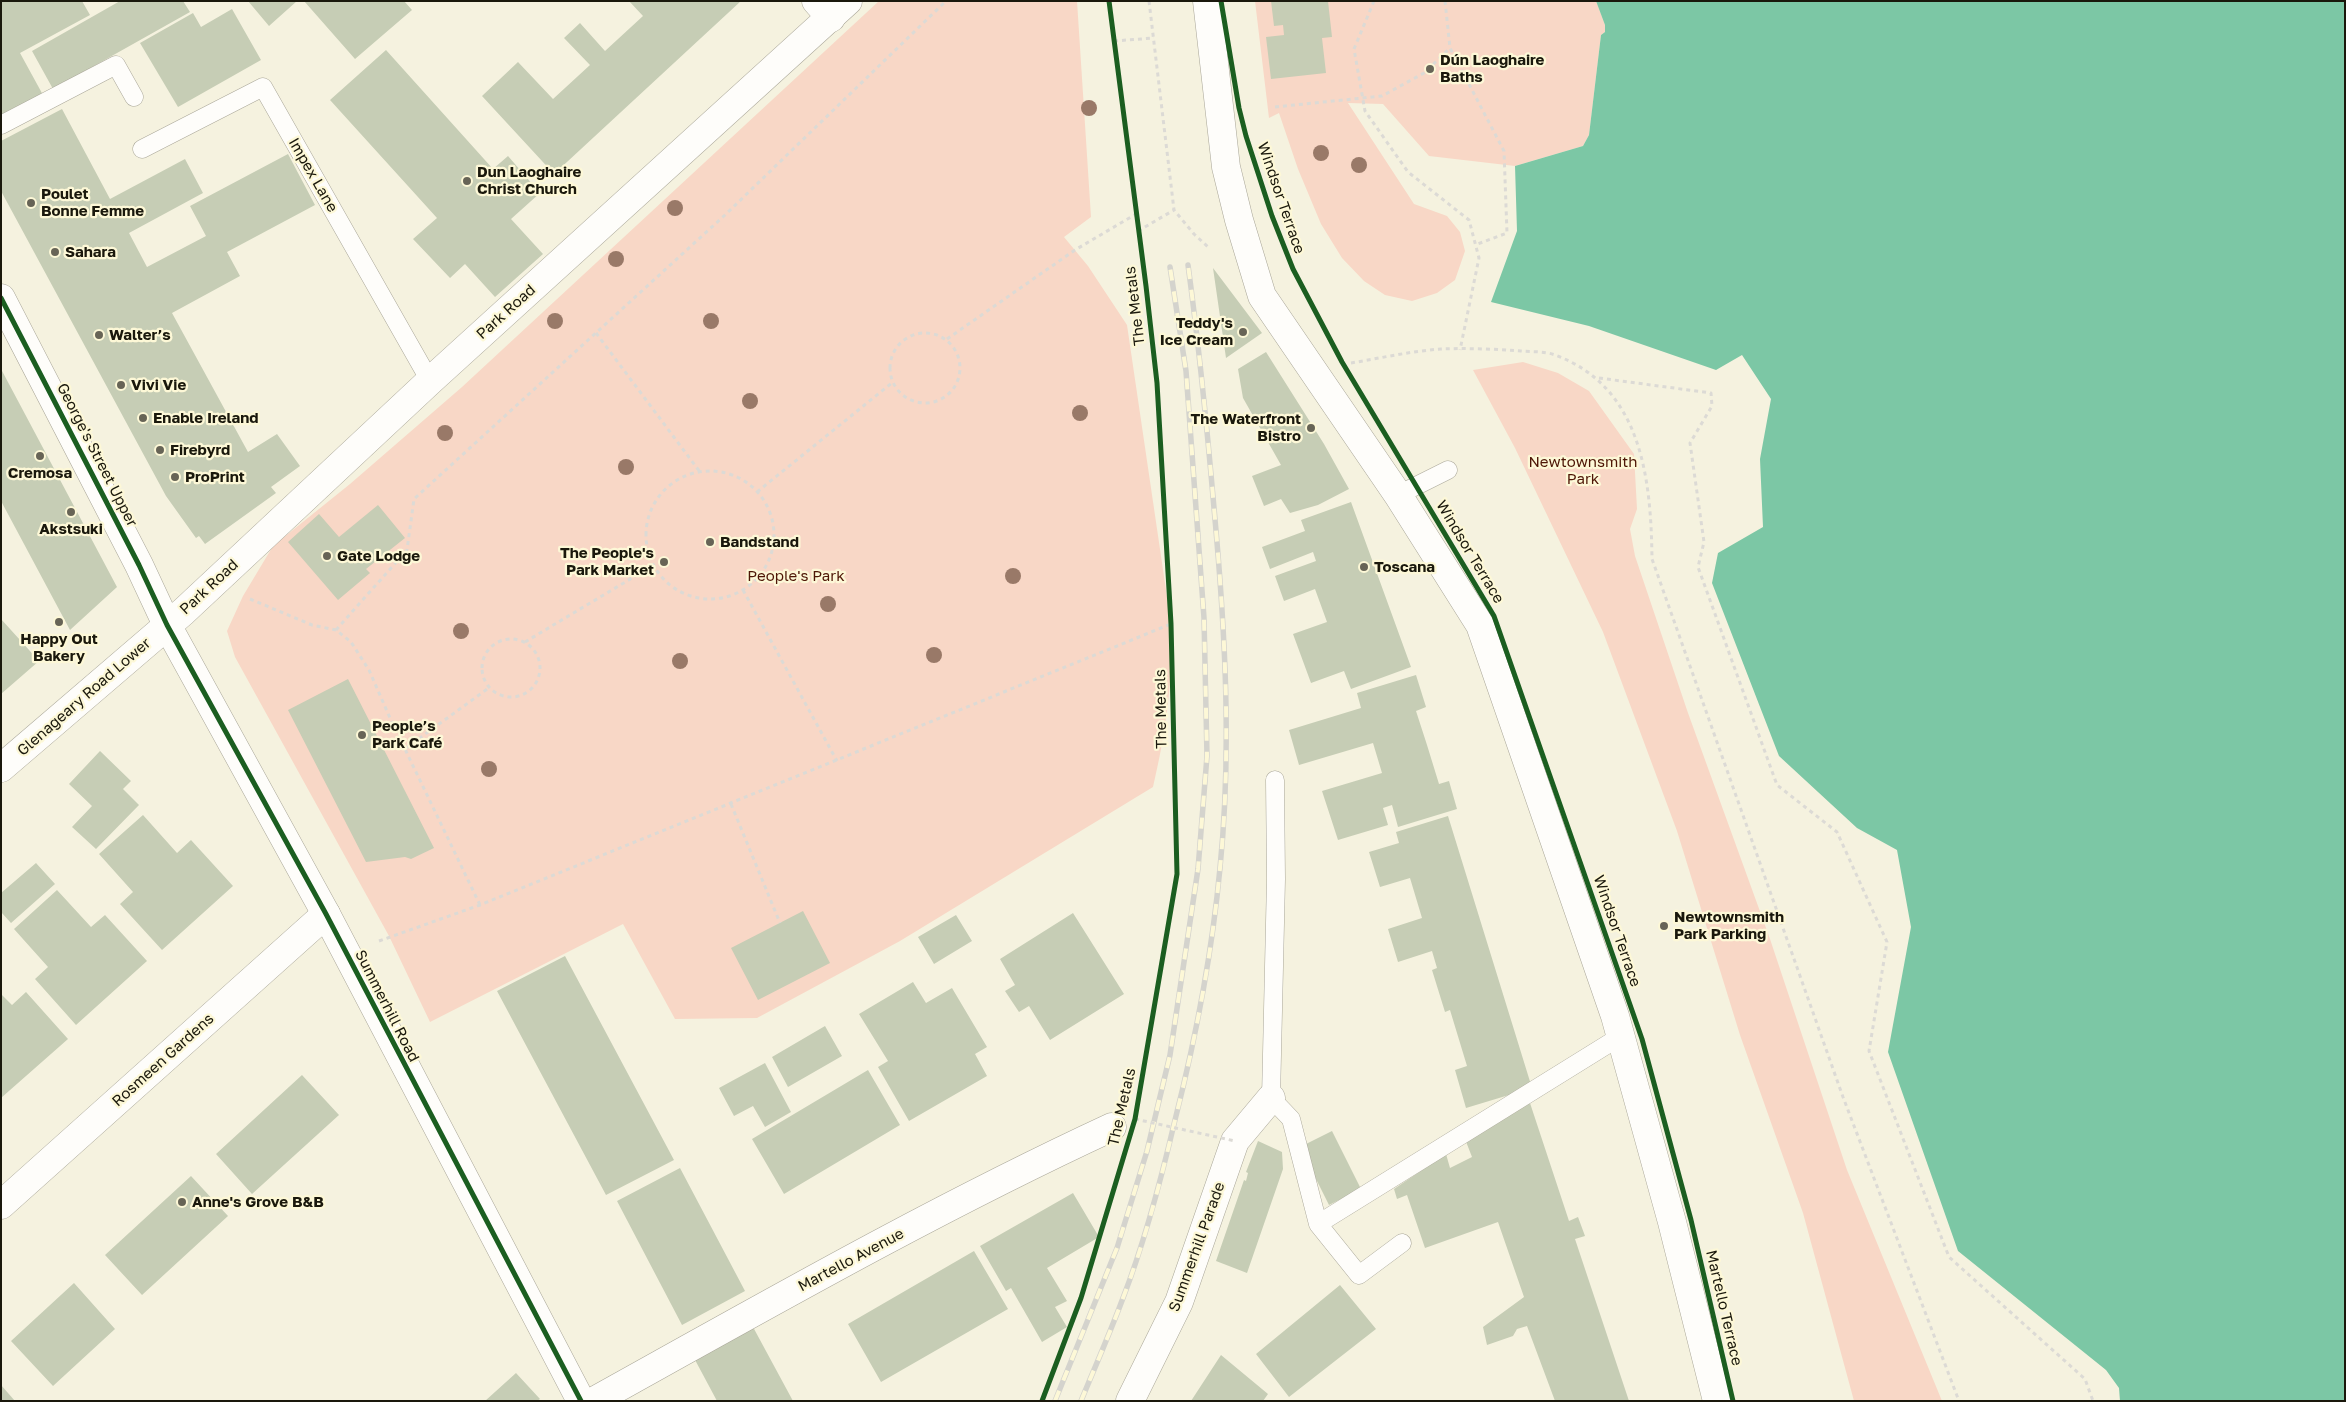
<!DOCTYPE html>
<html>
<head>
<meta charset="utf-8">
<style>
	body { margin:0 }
	#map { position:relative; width:2346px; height:1402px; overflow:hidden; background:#f5f2df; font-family:"Golos Text",sans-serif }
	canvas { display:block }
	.frame { position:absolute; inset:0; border:2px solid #1a180c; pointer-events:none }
</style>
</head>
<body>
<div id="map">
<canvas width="2346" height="1402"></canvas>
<div class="frame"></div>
</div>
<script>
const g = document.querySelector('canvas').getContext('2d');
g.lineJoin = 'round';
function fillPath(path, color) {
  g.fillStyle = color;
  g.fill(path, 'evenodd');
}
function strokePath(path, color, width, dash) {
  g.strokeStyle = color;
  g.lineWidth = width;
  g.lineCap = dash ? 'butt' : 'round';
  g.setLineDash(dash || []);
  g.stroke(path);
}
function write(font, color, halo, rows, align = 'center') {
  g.font = font + ' "Golos Text",sans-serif';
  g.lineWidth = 4.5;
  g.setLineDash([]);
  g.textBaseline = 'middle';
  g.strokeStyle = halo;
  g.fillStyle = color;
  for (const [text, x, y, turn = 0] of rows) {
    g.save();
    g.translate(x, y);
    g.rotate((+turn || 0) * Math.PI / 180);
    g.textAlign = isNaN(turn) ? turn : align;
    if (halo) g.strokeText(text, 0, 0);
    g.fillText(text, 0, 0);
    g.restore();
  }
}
const green = new Path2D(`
	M879,1h198l14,216 -27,20 24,29 39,59 44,299c2,58 -5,107 -18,163l-253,154 -143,77 -82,1 -52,-95 -193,98 -41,-86 -154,-279 -8,-26 16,-35 30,-50 77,-62 112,-97z
	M1255,1h341l9,24v7l-4,3 -12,100 -6,11 -68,20 -86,-10 -46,-52 -35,-1 66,101 33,12 13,16 5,19 -10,29 -18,13 -25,8 -27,-6 -21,-14 -22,-23 -21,-34 -23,-55 -19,-56 -10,5z
	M1523,362l35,11 31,18 45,63 3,55 -7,20 5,27 53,157 82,226 77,231 95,231h-88l-51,-188 -63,-178 -63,-204 -74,-199 -88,-184 -42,-78z`);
const water = new Path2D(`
	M1596,1h749v1400h-225l-1,-13 -13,-18 -148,-119 -70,-199 23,-125 -14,-77 -40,-22 -78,-72 -67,-173 6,-30 45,-26 -3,-68 11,-60 -29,-44 -26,15 -127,-44 -98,-24 26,-71 -2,-65 68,-20 6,-11 12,-100 4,-3v-7z`);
const building = new Path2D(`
	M1,1h81l8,14 -70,38 23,42 -42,22z
	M120,1h63l7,11 -137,77 -21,-38z
	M248,1h49l-28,25z
	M304,1h100l8,9 -57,49z
	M629,1h112l-187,173 -72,-78 36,-34 35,37 37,-34 -26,-27 16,-15 25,28 38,-35z
	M1271,1h57l4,36 -10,1 4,35 -55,6 -5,-42 18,-2 -1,-10 -9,1z
	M232,9l29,51 -83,47 -38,-64 53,-30 8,14z
	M386,50l107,119 15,-13 32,37 -29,26 32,35 -48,43 -30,-33 -15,14 -37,-39 24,-21 -107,-118z
	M62,109l48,90 75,-40 18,34 -74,40 18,34 59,-31 -16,-30 98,-52 27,51 -88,47 13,24 -68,37 76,139 29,-18 23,32 -29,21 5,6 -71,51 -6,-8 -3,2 -30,-42 -165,-305v-50z
	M1213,268l49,65 -36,25z
	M1266,352l58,92 25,45 -31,16 -28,8 -9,-14 -17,7 -12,-30 29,-11 -38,-67 -5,-29z
	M1,369l116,218 -47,43 -69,-129z
	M1351,502l60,165 -60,22 -7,-18 -33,12 -18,-49 34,-12 -12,-33 -31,12 -9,-25 41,-15 -3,-9 -43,17 -8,-22 43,-16 -4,-11z
	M378,505l27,33 -39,31 4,4 -32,27 -50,-58 31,-28 20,23z
	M1,619l38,42 -38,33z
	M1416,675l10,32 -10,4 11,34 12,39 10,-3 8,28 -59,18 -6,-22 -9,3 5,17 -50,15 -16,-49 60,-18 -9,-30 -74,22 -10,-35 72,-22 -4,-15z
	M348,679l86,169 -23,11 -6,-2 -39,5 -78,-152z
	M100,751l31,30 -8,8 16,16 -43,44 -24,-22 20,-21 -23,-22z
	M143,815l34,38 14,-13 42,46 -71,64 -42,-46 13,-12 -34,-38z
	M1448,816l84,272 -66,20 -11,-38 12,-4 -17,-56 -5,2 -13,-42 5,-2 -5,-17 -34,11 -10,-33 34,-11 -12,-40 -30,9 -11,-35 30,-9 -3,-11z
	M36,863l19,21 -44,39 -10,-11v-19z
	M57,890l34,37 14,-12 42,46 -71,64 -41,-46 13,-12 -34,-38z
	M803,911l27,52 -72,37 -27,-52z
	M1073,913l51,81 -74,46 -21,-34 -10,6 -14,-21 10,-6 -15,-26z
	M956,915l16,26 -38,23 -16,-27z
	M565,956l109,204 -68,35 -109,-204z
	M913,982l13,21 26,-15 35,59 -12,7 12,22 -78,45 -31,-54 10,-6 -29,-47z
	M26,992l42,47 -67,59v-104l11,11z
	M825,1026l17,30 -54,31 -16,-30z
	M765,1063l26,49 -26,15 -12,-21 -19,10 -15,-28z
	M868,1070l32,55 -116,69 -32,-55z
	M302,1075l37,40 -87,79 -36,-40z
	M1529,1100l40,121 9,-4 7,19 -10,3 54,162h-74l-28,-75 -10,3 -4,7 -26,9 -4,-18 41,-30 -26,-75 -73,26 -18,-53 -10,4 -3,-10 52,-35 4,14 22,-11 -7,-18z
	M1332,1131l29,58 -32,16 -29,-58z
	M1258,1141l24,11 1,17 -36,104 -31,-12 28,-81 2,1 2,-8 -2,-1z
	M680,1168l65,123 -63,34 -65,-124z
	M191,1176l37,40 -86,79 -37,-40z
	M1073,1193l26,44 -52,31 20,33 -12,6 12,20 -25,15 -31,-54 -5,3 -26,-45z
	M974,1251l34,58 -127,73 -33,-58z
	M74,1283l41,46 -62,57 -42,-45z
	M1340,1285l36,44 -87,68 -33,-43z
	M753,1327l40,74h-76l-23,-43z
	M1221,1355l47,39 -5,7h-72z
	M516,1373l24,26 -3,2h-52z
	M1,1385l14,16h-14z`);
const path = new Path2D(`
	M1149,1l25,209 20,24 14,13
	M1374,1l-20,48 11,62 43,61 61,48 10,38 -19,92
	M1445,1l5,47 54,103 3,82 -32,12
	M1114,41l40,-3
	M1275,107l107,-11 42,-23 26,-25
	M1138,231l36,-21
	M890 368a35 35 0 1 1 70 0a35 35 0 1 1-70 0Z
	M596,333l104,139
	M947,339l128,-89 61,-36
	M1351,363c30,-5 61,-12 90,-14 26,-1 54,0 80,2 10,1 24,0 34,4 87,32 96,124 97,204l191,538 116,304
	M1599,378l112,15 1,13 -22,37 14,99 -6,25 79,218 60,47 50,110 -18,109 80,206 136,122 8,22
	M646 535a64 64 0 1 1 128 0a64 64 0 1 1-128 0Z
	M757,492l136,-110
	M743,590l94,171
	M250,599l62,26 24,5 15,12 18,28 21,48 90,187
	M336,630l71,-80 7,-51 311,-284 221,-214
	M482 668a29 29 0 1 1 58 0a29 29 0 1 1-58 0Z
	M525,642l127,-76
	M406,748l84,-61
	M731,804l49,119
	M379,941l101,-36 691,-281`);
const service = new Path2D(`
	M1,125l115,-60 18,32
	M142,149l121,-62 167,294
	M1398,495l50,-25
	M1275,780l1,99 -5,219 20,21 27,105 303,-188
	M1318,1224l41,51 43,-32`);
const minor = new Path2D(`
	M816,1l15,17
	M1,1205l325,-291
	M594,1401c171,-95 341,-192 518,-274
	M1130,1401l49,-99 56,-161 36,-43`);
const secondary = new Path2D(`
	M1207,1l19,166 13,53 23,76 136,199 82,130 135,391 57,206 45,179
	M1,298l138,267 28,60 159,289 255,487
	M1,768l182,-156 247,-231 418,-380`);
const rail = new Path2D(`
	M1055,1401l62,-153 30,-97 23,-96 28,-186 9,-113 -3,-138 -18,-247 -16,-104
	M1081,1401c14,-34 29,-68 42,-103 22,-57 38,-118 52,-178 21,-83 37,-166 45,-252 12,-120 5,-240 -6,-360 -7,-81 -15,-162 -26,-243`);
const pathBridge = new Path2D(`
	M1135,1119l100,22`);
const cycleway = new Path2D(`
	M1221,1l18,107 7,28 26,80 21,53 49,93 152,254 148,423 49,181 42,181
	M1,298l138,267 28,60 159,289 255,487
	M1042,1401l39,-103 54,-179 42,-245 -6,-250 -14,-241 -11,-97 -37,-285`);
const trees = [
	[1089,108],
	[1321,153],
	[1359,165],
	[675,208],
	[616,259],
	[555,321],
	[711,321],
	[750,401],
	[1080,413],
	[445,433],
	[626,467],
	[1013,576],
	[828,604],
	[461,631],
	[934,655],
	[680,661],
	[489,769]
];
const markers = [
	[1430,69,5,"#676456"],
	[467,181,5,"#676456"],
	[31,203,5,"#676456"],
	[55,252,5,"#676456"],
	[1243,332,5,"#676456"],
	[99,335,5,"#676456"],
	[121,385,5,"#676456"],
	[143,418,5,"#676456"],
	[1311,428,5,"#676456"],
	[160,450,5,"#676456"],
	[40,456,5,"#676456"],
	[175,477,5,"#676456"],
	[71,512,5,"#676456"],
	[710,542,5,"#676456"],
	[327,556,5,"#676456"],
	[664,562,5,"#676456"],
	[1364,567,5,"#676456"],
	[59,622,5,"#676456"],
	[362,735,5,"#676456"],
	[1664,926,5,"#676456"],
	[182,1202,5,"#676456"]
];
const poiNames = [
	["Dún Laoghaire",1440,60],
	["Baths",1440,77],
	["Dun Laoghaire",477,172],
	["Christ Church",477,189],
	["Poulet",41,194],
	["Bonne Femme",41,211],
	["Sahara",65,252],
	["Teddy's",1233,323,"right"],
	["Ice Cream",1233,340,"right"],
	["Walter’s",109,335],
	["Vivi Vie",131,385],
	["Enable Ireland",153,418],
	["The Waterfront",1301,419,"right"],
	["Bistro",1301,436,"right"],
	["Firebyrd",170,450],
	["Cremosa",40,473,"center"],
	["ProPrint",185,477],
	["Akstsuki",71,529,"center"],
	["Bandstand",720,542],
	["The People's",654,553,"right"],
	["Park Market",654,570,"right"],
	["Gate Lodge",337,556],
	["Toscana",1374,567],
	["Happy Out",59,639,"center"],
	["Bakery",59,656,"center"],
	["People’s",372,726],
	["Park Café",372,743],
	["Newtownsmith",1674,917],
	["Park Parking",1674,934],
	["Anne's Grove B&B",192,1202]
];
const streetNames = [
	["Impex Lane",313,175,60],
	["Windsor Terrace",1281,198,71],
	["The Metals",1135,306,-97],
	["Park Road",506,312,-42],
	["George's Street Upper",97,455,63],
	["Windsor Terrace",1470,552,59],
	["Park Road",209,587,-43],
	["Glenageary Road Lower",84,697,-41],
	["The Metals",1161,709,-91],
	["Windsor Terrace",1617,931,71],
	["Summerhill Road",387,1006,63],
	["Rosmeen Gardens",163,1060,-42],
	["The Metals",1122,1107,-77],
	["Summerhill Parade",1197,1247,-70],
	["Martello Avenue",851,1260,-28],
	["Martello Terrace",1724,1308,77]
];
const parkNames = [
	["Newtownsmith",1583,462],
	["Park",1583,479],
	["People's Park",796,576]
];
fillPath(green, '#f8d7c6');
fillPath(water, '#7cc7a5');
fillPath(building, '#c6cdb5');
strokePath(service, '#a9a698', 19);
strokePath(minor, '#a9a698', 29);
strokePath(secondary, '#a9a698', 29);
strokePath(path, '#dcdad5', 3, [4, 4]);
strokePath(service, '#fefdfa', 18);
strokePath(minor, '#fefdfa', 28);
strokePath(secondary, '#fefdfa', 28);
strokePath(rail, '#d4d3cd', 5.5);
strokePath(rail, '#fdf8d7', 4, [11]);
strokePath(pathBridge, '#dcdad5', 3, [4, 4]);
strokePath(cycleway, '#1b5e20', 5);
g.fillStyle = '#997968';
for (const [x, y] of trees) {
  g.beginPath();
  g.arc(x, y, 8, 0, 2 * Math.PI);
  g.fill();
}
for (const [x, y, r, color] of markers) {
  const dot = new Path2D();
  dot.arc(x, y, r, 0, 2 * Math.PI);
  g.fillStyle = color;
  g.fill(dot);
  strokePath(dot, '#fdf8d7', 2);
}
write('bold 15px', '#1a180c', '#fdf8d7', poiNames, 'left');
write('15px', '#1a180c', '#fdf8d7', streetNames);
write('15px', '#4e1606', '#fdf8d7', parkNames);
</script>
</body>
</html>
